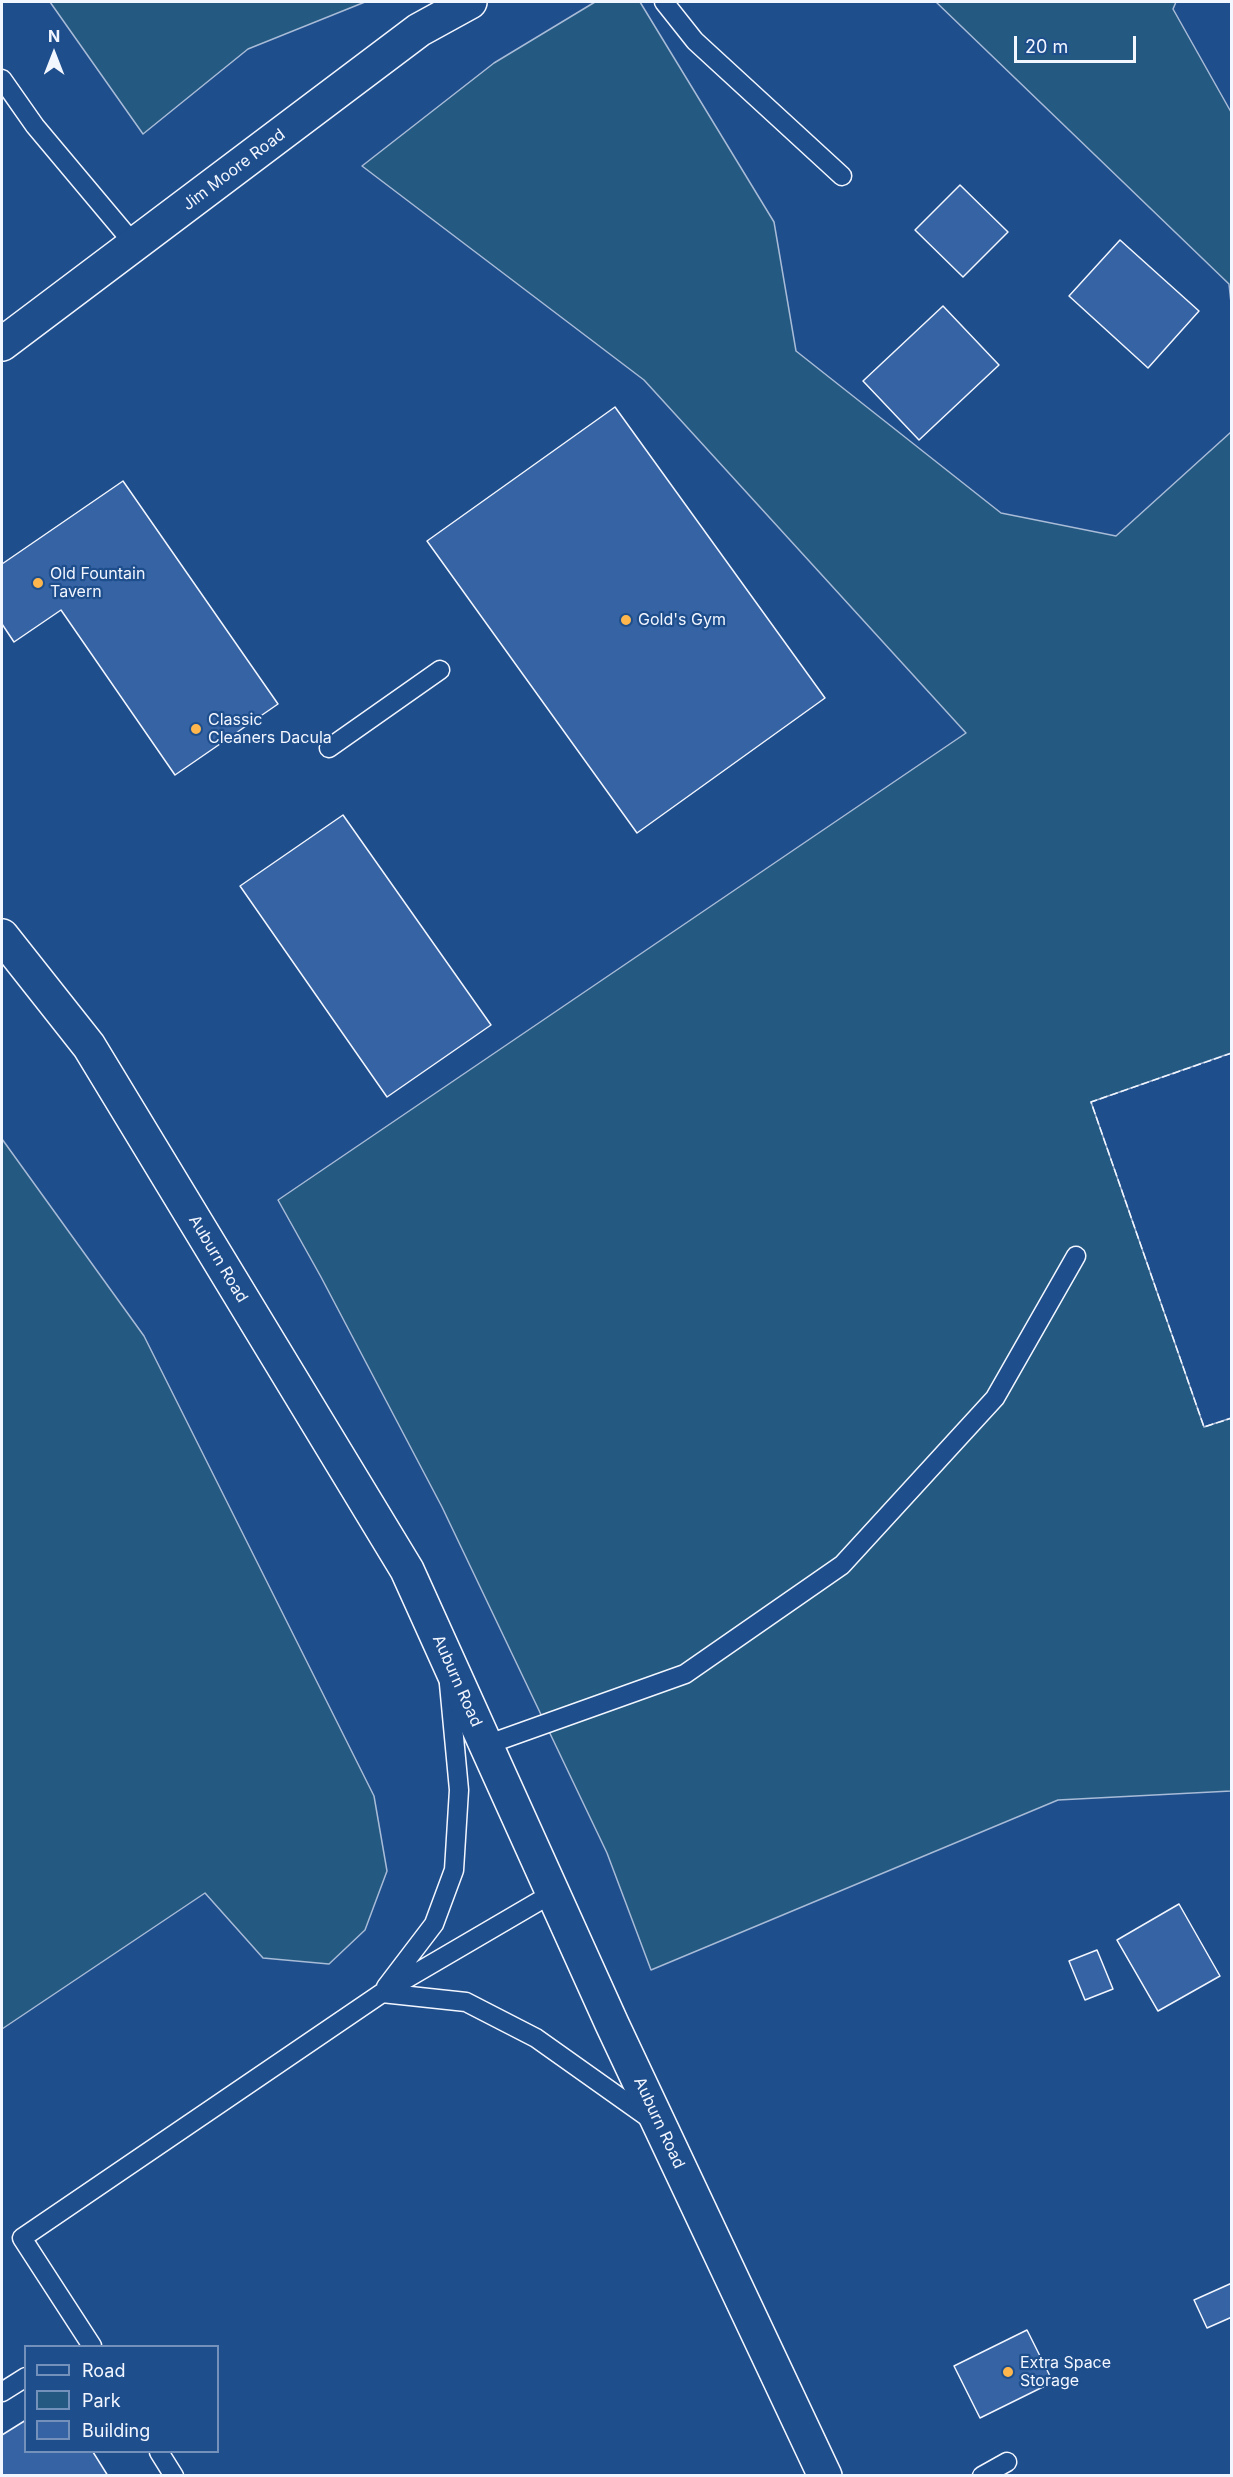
<!DOCTYPE html>
<html>
<head>
<meta charset="utf-8">
<style>
	body { margin:0 }
	#map { position:relative; width:1233px; height:2477px; overflow:hidden; background:#1f4e8c; font-family:Inter,sans-serif }
	canvas { display:block }
	.frame { position:absolute; inset:0; border:3px solid #f2f6ff; pointer-events:none }
	.legend { position:absolute; left:24px; top:2345px; width:195px; height:108px; box-sizing:border-box; background:#1f4e8c; border:2px solid #7391ba; margin:0; padding:8px 10px; list-style:none; font-size:18px; color:#f2f6ff }
	.legend li { display:flex; align-items:center; gap:12px; height:30px }
	.legend b { width:30px; border:2px solid #7391ba }
	.north { position:absolute; left:24px; top:24px; width:60px; height:60px; -webkit-text-stroke:4px #1f4e8c; paint-order:stroke; rotate:0deg; font-size:16px; font-weight:700; line-height:24px; text-align:center; color:#f2f6ff }
	.north::after { content:''; display:block; margin:auto; width:21px; height:27px; background:#f2f6ff; clip-path:polygon(50% 0,100% 100%,50% 72%,0 100%) }
	.scale { position:absolute; left:1014px; top:36px; width:122px; height:27px; box-sizing:border-box; border:3px solid #f2f6ff; border-top:0; padding-left:8px; font-size:18px; line-height:21px; white-space:nowrap; color:#f2f6ff; -webkit-text-stroke:4px #1f4e8c; paint-order:stroke }
</style>
</head>
<body>
<div id="map">
<canvas width="1233" height="2477"></canvas>
<div class="frame"></div>
<ul class="legend">
<li><b style="height:8px;background:#1f4e8c"></b>Road</li>
<li><b style="height:16px;background:#245a82"></b>Park</li>
<li><b style="height:16px;background:#3563a3"></b>Building</li>
</ul>
<div class="north">N</div>
<div class="scale">20 m</div>
</div>
<script>
const g = document.querySelector('canvas').getContext('2d');
g.lineJoin = 'round';
function fillPath(path, color) {
  g.fillStyle = color;
  g.fill(path, 'evenodd');
}
function strokePath(path, color, width, dash) {
  g.strokeStyle = color;
  g.lineWidth = width;
  g.lineCap = dash ? 'butt' : 'round';
  g.setLineDash(dash || []);
  g.stroke(path);
}
function write(font, color, halo, rows, align = 'center') {
  g.font = font + ' Inter,sans-serif';
  g.lineWidth = 4.5;
  g.setLineDash([]);
  g.textBaseline = 'middle';
  g.strokeStyle = halo;
  g.fillStyle = color;
  for (const [text, x, y, turn = 0] of rows) {
    g.save();
    g.translate(x, y);
    g.rotate((+turn || 0) * Math.PI / 180);
    g.textAlign = isNaN(turn) ? turn : align;
    if (halo) g.strokeText(text, 0, 0);
    g.fillText(text, 0, 0);
    g.restore();
  }
}
const green = new Path2D(`
	M50,2h315l-117,47 -105,85z
	M595,2h45l134,220 22,129 205,162 115,23 115,-104v621l-140,49 113,325 27,-9v373l-173,9 -407,170 -44,-117 -165,-346 -121,-230 -43,-77 688,-467 -322,-353 -282,-214 132,-103z
	M936,2h240l-3,7 58,103v191l-2,-19z
	M2,1139l142,197 230,460 13,75 -22,59 -36,34 -66,-6 -58,-65 -203,136z`);
const building = new Path2D(`
	M960,185l48,47 -45,45 -48,-47z
	M1120,240l79,71 -51,57 -79,-72z
	M943,306l56,59 -80,75 -56,-59z
	M615,407l210,291 -188,135 -210,-292z
	M123,481l155,223 -103,71 -114,-165 -47,32 -12,-18v-60z
	M343,815l148,210 -104,72 -147,-211z
	M1179,1904l41,72 -62,35 -41,-71z
	M1097,1950l16,39 -28,11 -16,-39z
	M1232,2283v34l-25,11 -13,-28z
	M1027,2330l26,52 -73,36 -26,-52z
	M26,2420v32h67l15,24h-106v-41z`);
const lane = new Path2D(`
	M664,2l31,39 147,135
	M2,79l33,47 99,118
	M329,748l111,-78
	M486,1745l199,-71 157,-109 153,-167 81,-142
	M386,1987l48,-63 20,-54 5,-80 -10,-106
	M382,1993l84,9 70,36 117,83
	M92,2346l-70,-108 360,-245 171,-100
	M2,2392l24,-15
	M159,2452l15,24
	M982,2476l25,-14`);
const secondary = new Path2D(`
	M2,344l417,-314 51,-28`);
const primary = new Path2D(`
	M2,936l87,110 318,524 205,454 213,452`);
const fence = new Path2D(`
	M1232,1053l-141,49 113,325 28,-9`);
const markers = [
	[38,583,6,"#ffb74d"],
	[626,620,6,"#ffb74d"],
	[196,729,6,"#ffb74d"],
	[1008,2372,6,"#ffb74d"]
];
const streetNames = [
	["Jim Moore Road",234,170,-37],
	["Auburn Road",218,1259,59],
	["Auburn Road",457,1681,66],
	["Auburn Road",659,2123,65]
];
const poiNames = [
	["Old Fountain",50,574],
	["Tavern",50,592],
	["Gold's Gym",638,620],
	["Classic",208,720],
	["Cleaners Dacula",208,738],
	["Extra Space",1020,2363],
	["Storage",1020,2381]
];
fillPath(green, '#245a82');
strokePath(green, '#a8bbd7', 1.5);
fillPath(building, '#3563a3');
strokePath(building, '#f2f6ff', 1.5);
strokePath(lane, '#f2f6ff', 21);
strokePath(secondary, '#f2f6ff', 36);
strokePath(primary, '#f2f6ff', 36);
strokePath(lane, '#1f4e8c', 18);
strokePath(secondary, '#1f4e8c', 33);
strokePath(primary, '#1f4e8c', 33);
strokePath(fence, '#f2f6ff', 1.5, [8, 3]);
for (const [x, y, r, color] of markers) {
  const dot = new Path2D();
  dot.arc(x, y, r, 0, 2 * Math.PI);
  g.fillStyle = color;
  g.fill(dot);
  strokePath(dot, '#1f4e8c', 2);
}
write('16px', '#f2f6ff', '#1f4e8c', streetNames);
write('16px', '#f2f6ff', '#1f4e8c', poiNames, 'left');
</script>
</body>
</html>
